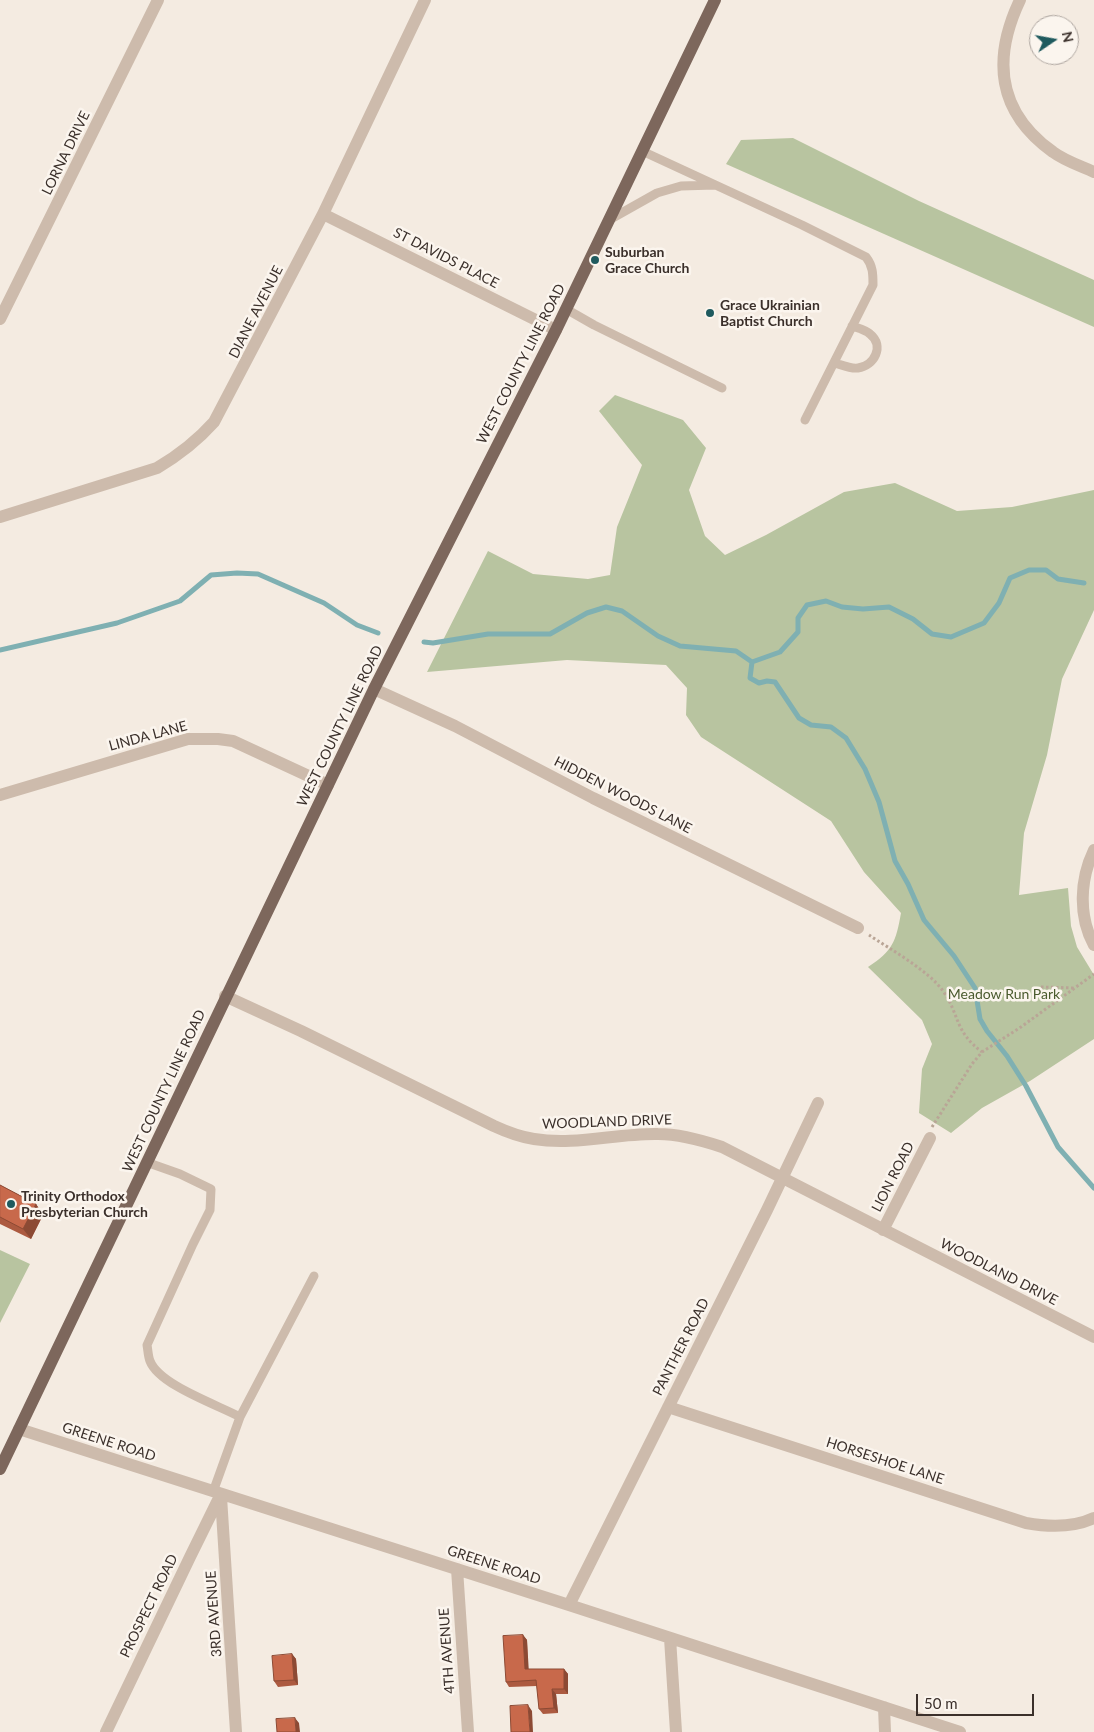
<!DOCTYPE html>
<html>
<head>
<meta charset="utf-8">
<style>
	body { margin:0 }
	#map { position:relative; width:1094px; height:1732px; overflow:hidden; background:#f4ebe1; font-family:Lato,sans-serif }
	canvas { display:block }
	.north { position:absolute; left:1029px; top:15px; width:50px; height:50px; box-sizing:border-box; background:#fbf5ee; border:1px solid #aea6a0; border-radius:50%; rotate:78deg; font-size:14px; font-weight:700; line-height:20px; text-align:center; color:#3b302b }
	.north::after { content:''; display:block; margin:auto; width:18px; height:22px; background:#1f5a5e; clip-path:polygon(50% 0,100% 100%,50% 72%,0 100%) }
	.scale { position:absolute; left:916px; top:1694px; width:118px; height:22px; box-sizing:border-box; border:2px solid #3b302b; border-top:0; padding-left:6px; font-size:15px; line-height:18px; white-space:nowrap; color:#3b302b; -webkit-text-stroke:4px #fbf5ee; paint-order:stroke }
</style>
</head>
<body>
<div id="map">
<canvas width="1094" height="1732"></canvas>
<div class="north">N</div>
<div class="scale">50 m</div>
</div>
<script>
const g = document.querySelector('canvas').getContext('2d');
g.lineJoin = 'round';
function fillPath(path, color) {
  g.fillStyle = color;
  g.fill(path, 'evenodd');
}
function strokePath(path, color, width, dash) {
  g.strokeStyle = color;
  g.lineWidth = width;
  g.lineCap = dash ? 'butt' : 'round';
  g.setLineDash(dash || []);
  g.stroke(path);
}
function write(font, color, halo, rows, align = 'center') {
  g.font = font + ' Lato,sans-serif';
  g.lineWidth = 5;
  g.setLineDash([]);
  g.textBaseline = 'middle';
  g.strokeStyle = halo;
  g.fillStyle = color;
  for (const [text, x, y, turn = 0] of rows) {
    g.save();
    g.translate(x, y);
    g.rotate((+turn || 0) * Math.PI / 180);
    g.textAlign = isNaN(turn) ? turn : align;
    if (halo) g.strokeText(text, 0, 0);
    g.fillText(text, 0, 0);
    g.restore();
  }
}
const green = new Path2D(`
	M793,138l126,63 175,79v47l-368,-163 15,-24z
	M615,395l68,25 23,28 -17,42 16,46 20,19 41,-20 78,-43 51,-9 62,28 55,-4 82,-17v120l-32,69 -15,76 -23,78 -5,62 49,-7 3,38 6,21 17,28v64l-64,42 -48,27 -31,25 -32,-20 3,-44 10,-25 -10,-24 -54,-53c25,-16 28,-26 33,-54l-37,-41 -33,-51 -130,-84 -15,-22 1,-27 -21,-23 -99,-5 -140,12 61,-121 45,23 55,5 22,-4 7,-48 25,-62 -43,-54z
	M0,1250l30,14 -30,59z`);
const stream = new Path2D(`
	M424,642l9,1 55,-9h62l37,-21 19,-6 16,4 36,25 22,10 56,5 16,11 28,-10 18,-20v-14l9,-13 19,-4 16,6 21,2 26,-2 24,12 19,15 19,3 33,-14 15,-20 11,-25 19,-8h17l12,9 26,4
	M0,650l117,-27 63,-22 31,-26 26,-2 21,1 66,29 33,22 21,8
	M752,662l-2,16 9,5 8,-2 8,1 24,36 12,7 20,2 15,11 19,31 14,33 16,59 13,23 16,36 30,36 21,32 5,31 7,12 20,25 19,30 32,61 36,41`);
const path = new Path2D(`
	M869,935c21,14 60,36 74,56 17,24 11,40 39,61
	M1041,987l34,1
	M932,1127l40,-63 10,-12 39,-25 73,-53`);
const lane = new Path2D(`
	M642,151l160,74 64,32c7,9 7,17 7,28l-68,135
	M609,220l48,-27 24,-7 34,-1
	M566,309l28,16 128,63
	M835,363c7,2 15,6 23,5 16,-2 27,-22 12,-34 -4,-4 -12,-6 -18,-8
	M146,1162l34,12 31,15 -1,21 -17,34 -46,101c1,5 1,11 3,16 9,24 68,44 90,56l-27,75
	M240,1417l74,-141`);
const street = new Path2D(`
	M1020,0c-28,59 -23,112 33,152 12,9 28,14 41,20
	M323,214l233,116
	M0,319l158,-319
	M0,517l157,-49c22,-13 40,-27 57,-46l109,-208 102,-214
	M374,689l81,37 138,72 265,130
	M0,795l188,-56h30l15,2 95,44
	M1094,850c-14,29 -16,66 0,95
	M225,996l76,35 193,95c13,6 26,11 40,13 41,7 83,-6 124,-5 22,0 43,6 64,13l372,190
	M883,1230l47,-92
	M668,1407l358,116c22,4 47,5 68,-5
	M19,1429l550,176 391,127
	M221,1497l15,235
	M457,1569l11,163
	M569,1605l198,-395 51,-107
	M670,1638l6,94
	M884,1707l1,25
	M106,1732l84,-175 31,-63`);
const primary = new Path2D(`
	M0,1469l374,-780 182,-359 159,-330`);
const wall = new Path2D(`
	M0,1185l36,19 7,11 -12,24 -31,-15z
	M523,1635l4,5 1,29h36l4,5v20h-12l2,19 -15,1 -4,-5 -2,-23 -28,1 -3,-5z
	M292,1654l4,5 2,26 -20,2 -4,-6z`);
const shadedWall = new Path2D(`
	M36,1204l7,11 -12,24 -8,-10z
	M523,1635l4,5 2,34 -4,-5z
	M292,1654l4,5 2,26 -4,-5z
	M564,1669l4,5v20l-4,-5z
	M552,1689l4,5 2,19 -4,-5z
	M528,1705l4,6 1,21h-3z
	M295,1718l4,5 1,9h-4z`);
const building = new Path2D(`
	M0,1185l36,19 -13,25 -23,-12z
	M523,1635l2,34h39v20h-12l2,19 -15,1 -3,-29 -30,2 -3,-46z
	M292,1654l2,26 -20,1 -2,-25z
	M528,1705l2,27h-19l-1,-26z
	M295,1718l1,14h-19l-1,-13z`);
const markers = [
	[595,260,5,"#1f5a5e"],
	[710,313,5,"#1f5a5e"],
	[11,1204,5,"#1f5a5e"]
];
const streetNames = [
	["LORNA DRIVE",66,153,-64],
	["ST DAVIDS PLACE",446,258,27],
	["DIANE AVENUE",256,312,-63],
	["WEST COUNTY LINE ROAD",521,364,-63],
	["WEST COUNTY LINE ROAD",340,726,-64],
	["LINDA LANE",148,736,-15],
	["HIDDEN WOODS LANE",623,795,27],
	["WEST COUNTY LINE ROAD",164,1091,-65],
	["WOODLAND DRIVE",607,1122,-2],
	["LION ROAD",893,1177,-63],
	["WOODLAND DRIVE",999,1272,27],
	["PANTHER ROAD",681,1347,-63],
	["GREENE ROAD",109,1442,18],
	["HORSESHOE LANE",885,1461,18],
	["GREENE ROAD",494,1565,18],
	["PROSPECT ROAD",149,1606,-64],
	["3RD AVENUE",214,1614,-94],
	["4TH AVENUE",447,1651,-94]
];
const poiNames = [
	["Suburban",605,252],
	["Grace Church",605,268],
	["Grace Ukrainian",720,305],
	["Baptist Church",720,321],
	["Trinity Orthodox",21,1196],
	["Presbyterian Church",21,1212]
];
const parkNames = [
	["Meadow Run Park",1004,994]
];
fillPath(green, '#b8c4a0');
strokePath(stream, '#7fb0b2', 5);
strokePath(path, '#b9a596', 3, [2.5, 2.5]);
strokePath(lane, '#cdbbac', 9);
strokePath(street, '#cdbbac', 12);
strokePath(primary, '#7d675c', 12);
fillPath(wall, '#ac5a40');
fillPath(shadedWall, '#8c4a34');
fillPath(building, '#c8694b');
strokePath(building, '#8c4a34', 1);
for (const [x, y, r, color] of markers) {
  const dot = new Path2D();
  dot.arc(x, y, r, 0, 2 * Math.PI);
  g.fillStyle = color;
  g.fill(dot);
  strokePath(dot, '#fbf5ee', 2);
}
write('14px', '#3b302b', '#fbf5ee', streetNames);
write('bold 14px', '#3b302b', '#fbf5ee', poiNames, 'left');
write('14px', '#4a5a2e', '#fbf5ee', parkNames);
</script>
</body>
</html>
